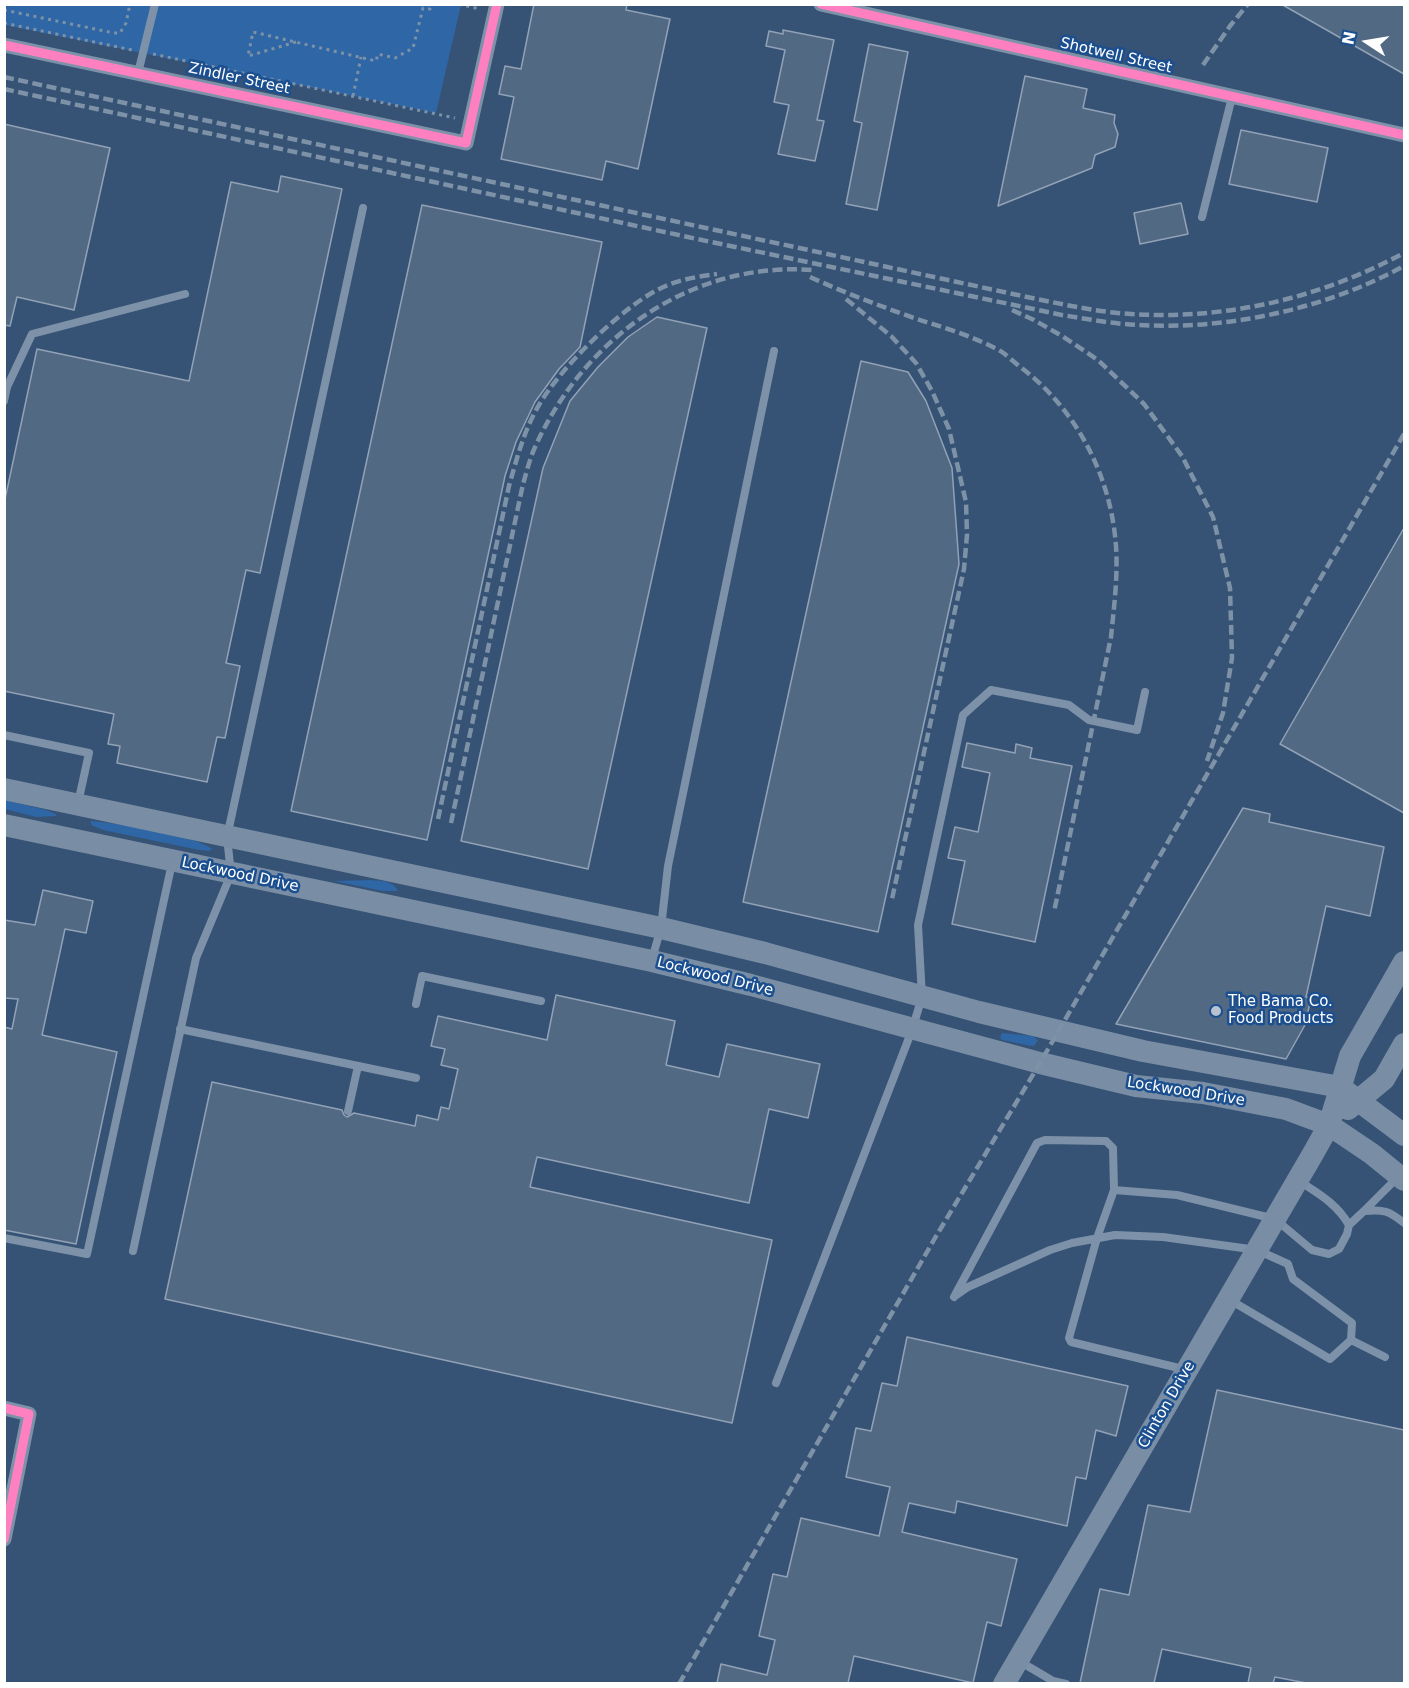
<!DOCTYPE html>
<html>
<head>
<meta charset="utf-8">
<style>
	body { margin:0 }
	#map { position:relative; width:1409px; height:1688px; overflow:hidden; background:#365274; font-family:"DejaVu Sans",sans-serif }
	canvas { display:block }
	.frame { position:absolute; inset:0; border:6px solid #fff; pointer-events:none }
	.north { position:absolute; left:1337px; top:12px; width:60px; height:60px; -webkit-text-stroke:4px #1b4f8f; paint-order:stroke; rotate:282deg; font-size:16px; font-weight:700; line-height:24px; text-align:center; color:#fff }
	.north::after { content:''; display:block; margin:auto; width:21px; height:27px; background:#fff; clip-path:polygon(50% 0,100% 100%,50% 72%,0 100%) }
</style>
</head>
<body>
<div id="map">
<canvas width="1409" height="1688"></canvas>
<div class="frame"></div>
<div class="north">N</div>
</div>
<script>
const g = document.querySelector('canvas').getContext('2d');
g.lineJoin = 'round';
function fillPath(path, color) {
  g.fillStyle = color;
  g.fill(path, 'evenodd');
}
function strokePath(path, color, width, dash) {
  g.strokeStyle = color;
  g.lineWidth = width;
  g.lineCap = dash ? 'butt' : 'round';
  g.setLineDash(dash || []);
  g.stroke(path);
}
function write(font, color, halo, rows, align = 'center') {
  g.font = font + ' "DejaVu Sans",sans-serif';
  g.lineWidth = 5;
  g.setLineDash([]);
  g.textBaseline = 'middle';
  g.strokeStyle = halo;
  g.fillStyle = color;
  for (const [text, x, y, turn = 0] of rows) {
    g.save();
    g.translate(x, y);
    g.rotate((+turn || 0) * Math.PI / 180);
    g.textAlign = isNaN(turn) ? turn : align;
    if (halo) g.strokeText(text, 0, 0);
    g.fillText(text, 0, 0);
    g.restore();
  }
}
const green = new Path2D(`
	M4,5h457l-25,108 -431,-88z
	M4,800l42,10 10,4v2l-20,1 -31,-8z
	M91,821c21,1 108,16 121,28l-3,2 -10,-1 -96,-20 -12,-5z
	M370,880c10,1 23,0 28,11h-15l-49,-10z
	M1002,1033l31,3 5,4 -3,5 -3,1 -30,-6 -2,-3z`);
const building = new Path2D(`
	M534,4h93l-1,6 44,9 -32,150 -32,-8 -4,19 -101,-21 13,-62 -15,-3 6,-28 16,3z
	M1281,4h123v70z
	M783,30l51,10 -17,80 7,1 -9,40 -37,-7 11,-49 -15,-3 11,-52 -19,-4 3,-15 14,3z
	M869,44l39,8 -31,158 -31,-6 16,-81 -8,-2z
	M1025,76l62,13 -4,19 32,7 -1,8 4,11 -3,13 -20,8 -3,13 -94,38z
	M4,124l106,24 -36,162 -57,-13 -7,29 -6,-1z
	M1241,130l87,18 -11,54 -88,-18z
	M281,176l61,13 -82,384 -14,-3 -20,93 14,3 -15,72 -8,-1 -10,45 -90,-19 3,-17 -12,-2 6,-30 -110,-23v-187l33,-155 152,32 42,-199 47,10z
	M1181,203l7,31 -48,10 -6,-31z
	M422,205l180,37 -22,105 -21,22 -24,33 -19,40 -11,34 -78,364 -136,-29z
	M657,317l50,11 -119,541 -127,-28 82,-373 27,-67 28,-34 30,-30z
	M861,361l47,11 18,29 26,67 7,96 -81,368 -135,-30z
	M1404,528v285l-124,-69z
	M967,743l48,10 1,-9 16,4 -2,10 42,8 -37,176 -83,-18 13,-63 -17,-3 7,-31 23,5 12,-59 -28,-6z
	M1243,808l27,6 -1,8 115,25 -14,69 -44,-10 -20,91 5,1 -6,27 -19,34 -170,-35z
	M43,890l50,11 -7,32 -21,-4 -23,106 75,17 -41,192 -72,-14v-203l8,2 6,-30 -14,-1v-78l31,5z
	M556,995l119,26 -9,44 53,12 8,-33 93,20 -12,54 -39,-9 -20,94 -212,-46 -7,30 242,53 -40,183 -567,-124 47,-217 130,28 2,5 3,2 7,-4 61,13 2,-11 21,5 3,-13 8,2 9,-40 -17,-4 4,-16 -14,-3 7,-30 109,24z
	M907,1337l221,49 -12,50 -20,-6 -10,49 -10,-2 -9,49 -110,-25 -2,12 -46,-10 -7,29 115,27 -16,67 -14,-4 -14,61 -119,-27 -6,27h-131l4,-19 46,11 8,-35 -16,-4 14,-62 14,3 14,-59 78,18 11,-49 -44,-10 10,-49 15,3 11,-48 15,3z
	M1217,1390l187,40v253h-98l-31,-6 -2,6h-25l3,-15 -89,-19 -8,34h-74l20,-94 29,6 19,-90 42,7z`);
const path = new Path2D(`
	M459,4l21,5
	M4,10l110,23h6l6,-10 4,-19
	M4,23l128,27
	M296,42l-48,14 5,-24 123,29 2,-7 17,4 18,-10 10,-40 7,1 1,-5
	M153,54l302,64
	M353,96l8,-39`);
const lane = new Path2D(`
	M138,73l17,-69
	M1202,217l30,-120
	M4,401l3,-14 25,-53 153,-40
	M4,735l85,18 -11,50
	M652,959l9,-31 7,-62 106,-515
	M416,1004l6,-28 119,25
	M180,1029l236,49
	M348,1111l10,-45
	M1299,1181c20,13 38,23 50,44
	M1114,1190l-17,48 -28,100 2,4 112,27
	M1364,1211l33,-33
	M4,1238l83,16 85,-391
	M133,1251l63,-293 35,-84 -4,-37 136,-629
	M955,1296l13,-9 82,-37 22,-7 43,-8 48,2 94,13 31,14 5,15 59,44 -1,17 -21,19 -100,-59
	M954,1297l83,-154 8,-3 61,1 7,7 1,42 63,5 98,24 37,31 17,4 10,-5 8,-15 2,-9 15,-14c20,-2 25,0 40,12
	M1351,1340l34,17
	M776,1383l136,-353 10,-33 -4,-72 45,-210 28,-25 78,15 20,15 48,10 8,-38
	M1019,1661l34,20 13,3`);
const street = new Path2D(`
	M821,4l583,131
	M4,45l462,98 31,-139
	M4,1408l25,6 -25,125`);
const secondary = new Path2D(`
	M4,789l657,139 104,25 214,59 164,39 197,36 64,48
	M4,825l648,136 99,24 289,78 96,23 67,7 83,16 43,16 43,29 32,26
	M1348,1109l36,-30 20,-35
	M1004,1684l310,-532 15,-27 21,-69 54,-94`);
const rail = new Path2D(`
	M1203,65l27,-39 18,-22
	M4,77l1023,220c35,7 69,15 104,17 96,6 189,-16 273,-61
	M4,89l693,150 365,76c25,4 51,9 77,10 90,5 186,-16 265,-59
	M810,277c35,16 70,29 107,42 28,9 59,18 85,33 7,5 14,12 21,17 55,43 88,108 93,177 2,31 -2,61 -5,91l-57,275
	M846,299l45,37 25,27 16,28 17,38 17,73 1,33 -3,34 -72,330
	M1012,310l22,10 28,16 36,24 46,44 38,52 31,61 17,71 2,70 -9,55 -16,48
	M438,819l71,-333c8,-28 15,-56 30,-81 21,-37 89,-105 129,-120 15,-6 33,-9 49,-11
	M451,823l72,-339c4,-13 7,-27 13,-39 49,-108 156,-184 277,-175
	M679,1684l256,-446 105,-175 364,-629`);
const cycleway = new Path2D(`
	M821,4l583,131
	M4,45l462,98 31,-139
	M4,1408l25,6 -25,125`);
const markers = [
	[1216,1011,6,"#b9c2ce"]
];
const streetNames = [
	["Shotwell Street",1116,56,13],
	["Zindler Street",239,79,12],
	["Lockwood Drive",240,875,12],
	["Lockwood Drive",715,977,14],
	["Lockwood Drive",1186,1092,9],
	["Clinton Drive",1167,1405,-60]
];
const poiNames = [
	["The Bama Co.",1228,1002],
	["Food Products",1228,1019]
];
fillPath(green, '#2f66a5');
fillPath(building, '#526984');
strokePath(building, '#92a2b6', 1.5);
strokePath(path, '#7d92a8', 3, [3, 4.5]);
strokePath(lane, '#7d92a8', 8);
strokePath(street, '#7d92a8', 15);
strokePath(secondary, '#798da4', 22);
strokePath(rail, '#7e92a7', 4.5, [10, 4.5]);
strokePath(cycleway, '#ff80c0', 9);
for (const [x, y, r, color] of markers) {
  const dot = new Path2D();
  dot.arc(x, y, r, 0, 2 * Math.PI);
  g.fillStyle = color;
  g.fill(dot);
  strokePath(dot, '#1b4f8f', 2);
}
write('15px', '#fff', '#1b4f8f', streetNames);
write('15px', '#fff', '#1b4f8f', poiNames, 'left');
</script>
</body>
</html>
